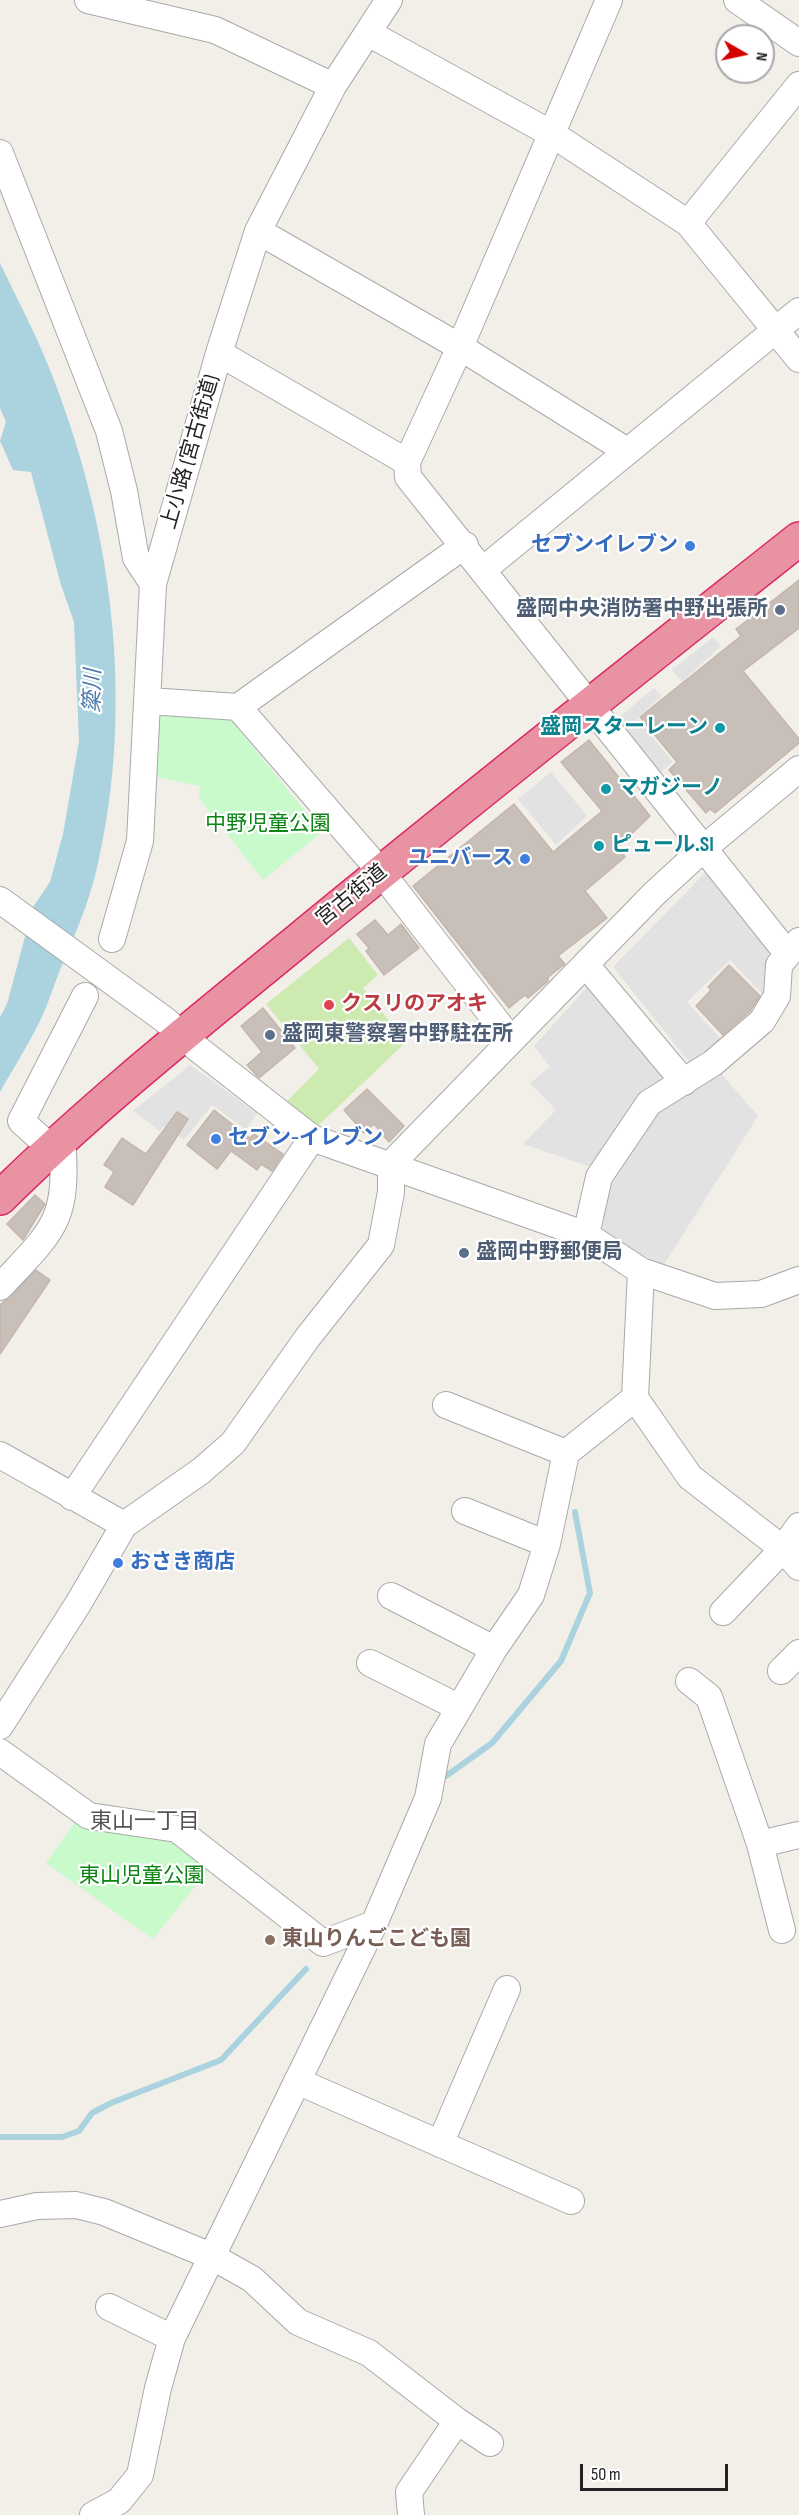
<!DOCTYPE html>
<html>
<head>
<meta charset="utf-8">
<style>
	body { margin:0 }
	#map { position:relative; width:799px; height:2515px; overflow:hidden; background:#f2efe9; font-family:"Sofia Sans Condensed",sans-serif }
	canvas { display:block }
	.north { position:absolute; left:715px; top:24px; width:60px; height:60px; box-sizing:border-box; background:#fff; border:2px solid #a7a7a7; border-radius:50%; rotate:99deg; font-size:16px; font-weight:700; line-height:24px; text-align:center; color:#222 }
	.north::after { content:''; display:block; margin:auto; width:21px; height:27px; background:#d40000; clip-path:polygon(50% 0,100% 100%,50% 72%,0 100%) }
	.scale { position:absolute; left:580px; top:2464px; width:148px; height:27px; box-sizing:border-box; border:3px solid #222; border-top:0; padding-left:8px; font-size:18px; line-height:21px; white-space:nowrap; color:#222; -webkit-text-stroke:4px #fff; paint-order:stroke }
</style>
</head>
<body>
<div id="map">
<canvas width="799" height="2515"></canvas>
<div class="north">N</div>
<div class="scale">50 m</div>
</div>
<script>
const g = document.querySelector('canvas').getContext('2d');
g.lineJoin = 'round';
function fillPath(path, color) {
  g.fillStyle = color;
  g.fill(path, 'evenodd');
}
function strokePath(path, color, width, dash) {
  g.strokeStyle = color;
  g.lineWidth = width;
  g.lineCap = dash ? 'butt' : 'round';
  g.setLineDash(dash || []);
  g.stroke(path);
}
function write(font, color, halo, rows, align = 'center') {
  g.font = font + ' "Sofia Sans Condensed","Noto Sans JP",sans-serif';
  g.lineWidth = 4.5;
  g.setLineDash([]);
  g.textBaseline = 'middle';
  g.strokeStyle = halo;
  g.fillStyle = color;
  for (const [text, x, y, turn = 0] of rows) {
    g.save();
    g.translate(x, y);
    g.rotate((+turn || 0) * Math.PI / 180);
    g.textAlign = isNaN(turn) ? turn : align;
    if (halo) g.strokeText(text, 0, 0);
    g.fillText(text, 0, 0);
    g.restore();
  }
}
const grass = new Path2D(`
	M349,938l29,37 -15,13 43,54 -89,85 -30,-26 32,-32 -53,-65z`);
const park = new Path2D(`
	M159,712l72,8 91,112 -59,48 -64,-82 1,-12 -44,-9z
	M78,1818l95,21 37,29 -57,71 -107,-76z`);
const parking = new Path2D(`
	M713,637l8,9 -39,36 -10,-12z
	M654,688l8,8 -25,22 36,44 -16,13 -42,-54z
	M551,772l36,44 -31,29 -38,-46z
	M707,871l62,76 -4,44 -1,5 -34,-36 -43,42 34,37 -31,24 -77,-96z
	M588,986l74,87 -2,10 -20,10 -49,74 -68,-23 33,-34 -26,-27 20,-16 -16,-21z
	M190,1065l67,48 -11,17 -34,-25 -28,35 -20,-14 -4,5 -27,-20z
	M719,1071l39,45 -95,150 -57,-31 -3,-8 6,-46 47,-69z`);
const water = new Path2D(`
	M0,263c16,34 34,67 48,102 64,158 88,336 49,503 -8,35 -23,69 -37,102 -7,17 -12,35 -20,51 -12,24 -27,48 -40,71v-75l7,-13 26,-97 17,-25 13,-48 16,-93 -5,-119 -13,-37 -30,-113 -18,-2 -13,-29 6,-19 -6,-14z`);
const stream = new Path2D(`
	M446,1776l46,-33 69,-82 29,-68 -15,-81
	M0,2137h62l17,-6 13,-18 19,-10 110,-43 85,-91`);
const building = new Path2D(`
	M799,580v48l-56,43 56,68v4l-84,70 -5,-4 -4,4 -37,-43 8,-8 -37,-45 101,-81 -5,-7z
	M589,740l61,76 -32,31 7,10 -40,34 22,27 -49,38 7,8 -17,13v4l-20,17 -3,-3 -16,13 -96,-122 101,-82 39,48 49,-41 -41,-49z
	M375,920l13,15 13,-11 18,24 -35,27 -18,-24 3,-3 -12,-14z
	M729,965l31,31 -10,15 -27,24 -27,-29 15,-16 -3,-3z
	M263,1008l32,40 -36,30 -12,-13 15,-13 -21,-26z
	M367,1089l37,37 -15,16 -15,-18 -10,9 -20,-23z
	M214,1110l36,28 4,-4 29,20 -11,17 -11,-7 -4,6 -26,-19 -14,18 -30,-24z
	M177,1112l11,7 -55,86 -28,-18 9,-15 -10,-7 18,-27 24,16z
	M35,1195l10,9 -22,36 -16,-16z
	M36,1270l14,10 -50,74v-49z`);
const minor = new Path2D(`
	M88,0l127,30 118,56
	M609,0l-149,347 -53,115 1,15 379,476
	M737,0l62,43
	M370,34l182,100 136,89 111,136
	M0,153l109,278 15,60 12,67 17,26
	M688,223l111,-138
	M258,231l202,116 167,104
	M219,353l188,109
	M484,569l315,-258
	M149,701l89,6 227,-162
	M238,707l143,165 130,168
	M0,900l165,120 33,29 114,89 274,97 55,36 74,25 46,-2 38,-14
	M112,939l28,-98 13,-257 66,-231 39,-122 75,-145 56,-86
	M586,965l98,117
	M51,1148l-30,-27 64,-125
	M586,1235l13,-58 50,-74 64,-40 49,-42 15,-25 2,-31 20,-24
	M641,1271l-6,127 55,79 93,72 16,18
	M0,1287c53,-57 69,-65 62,-147
	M446,1405l120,48
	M0,1455l124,70 -46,79 -78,122
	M72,1497l240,-359
	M465,1511l82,33
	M124,1525l77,-54 32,-28 75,-106 73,-92 10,-53v-28l263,-270 50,-46 95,-79
	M391,1596l103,53
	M723,1612l60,-63 16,-23
	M370,1663l88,44
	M781,1671l18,-18
	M689,1681l20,16 51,147 22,86
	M0,1752l89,64 88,13 146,114 51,-19
	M760,1844l39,-9
	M297,2081l274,120
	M440,2144l67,-155
	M0,2214l37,-8 39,-1 28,7 107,44 41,23 46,43 71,31 88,68 33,22
	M109,2307l63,31
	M93,2515l26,-14 21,-26 18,-87 14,-50 202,-414 54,-126 10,-54 56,-95 37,-54 16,-51 19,-91 69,-55
	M411,2515l-2,-23 48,-71`);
const highway = new Path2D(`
	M0,1198c92,-91 195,-173 295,-255 166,-137 335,-270 504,-404`);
const markers = [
	[690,546,6,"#3f7fe0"],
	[780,610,6,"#5c6f8a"],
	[720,728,6,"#0f9aa8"],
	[606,789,6,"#0f9aa8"],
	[599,846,6,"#0f9aa8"],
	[525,859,6,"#3f7fe0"],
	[329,1005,6,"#e0444e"],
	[270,1035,6,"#5c6f8a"],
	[216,1139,6,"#3f7fe0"],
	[464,1253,6,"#5c6f8a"],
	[118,1563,6,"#3f7fe0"],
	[270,1940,6,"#8d6e63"]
];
const streetNames = [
	["上小路 (宮古街道)",191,452,-74],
	["宮古街道",352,896,-39]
];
const shopNames = [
	["セブンイレブン",678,546],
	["ユニバース",513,859],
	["セブン-イレブン",228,1139,"left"],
	["おさき商店",130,1563,"left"]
];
const serviceNames = [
	["盛岡中央消防署中野出張所",768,610,"right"],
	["盛岡東警察署中野駐在所",282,1035],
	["盛岡中野郵便局",476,1253]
];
const cultureNames = [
	["盛岡スターレーン",708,728,"right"],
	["マガジーノ",618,789],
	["ピュール.SI",611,846]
];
const parkNames = [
	["中野児童公園",268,825],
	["東山児童公園",142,1877]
];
const healthNames = [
	["クスリのアオキ",341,1005]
];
const educationNames = [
	["東山りんごこども園",282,1940]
];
const waterNames = [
	["簗川",94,691,-89]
];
const neighbourhoodNames = [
	["東山一丁目",145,1822]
];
fillPath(grass, '#cdebb0');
fillPath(park, '#c8facc');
fillPath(parking, '#e2e2e2');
fillPath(water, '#aad3df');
strokePath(stream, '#aad3df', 6);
fillPath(building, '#c7bfb8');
strokePath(building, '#c4b6ab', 1.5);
strokePath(minor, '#a9a9a9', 28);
strokePath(highway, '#dc2a67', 36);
strokePath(minor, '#fff', 26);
strokePath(highway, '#e892a2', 33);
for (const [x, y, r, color] of markers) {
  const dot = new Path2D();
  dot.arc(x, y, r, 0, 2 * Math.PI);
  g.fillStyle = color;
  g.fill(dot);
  strokePath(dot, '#fff', 2);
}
write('21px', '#222', '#fff', streetNames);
write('bold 21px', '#366cbe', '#fff', shopNames, 'right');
write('bold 21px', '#4e5e75', '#fff', serviceNames, 'left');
write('bold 21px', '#0d838f', '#fff', cultureNames, 'left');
write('21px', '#0c8416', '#fff', parkNames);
write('bold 21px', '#be3a42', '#fff', healthNames, 'left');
write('bold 21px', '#785e54', '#fff', educationNames, 'left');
write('italic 22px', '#4a7aab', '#fff', waterNames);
write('22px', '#555', '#fff', neighbourhoodNames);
</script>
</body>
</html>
